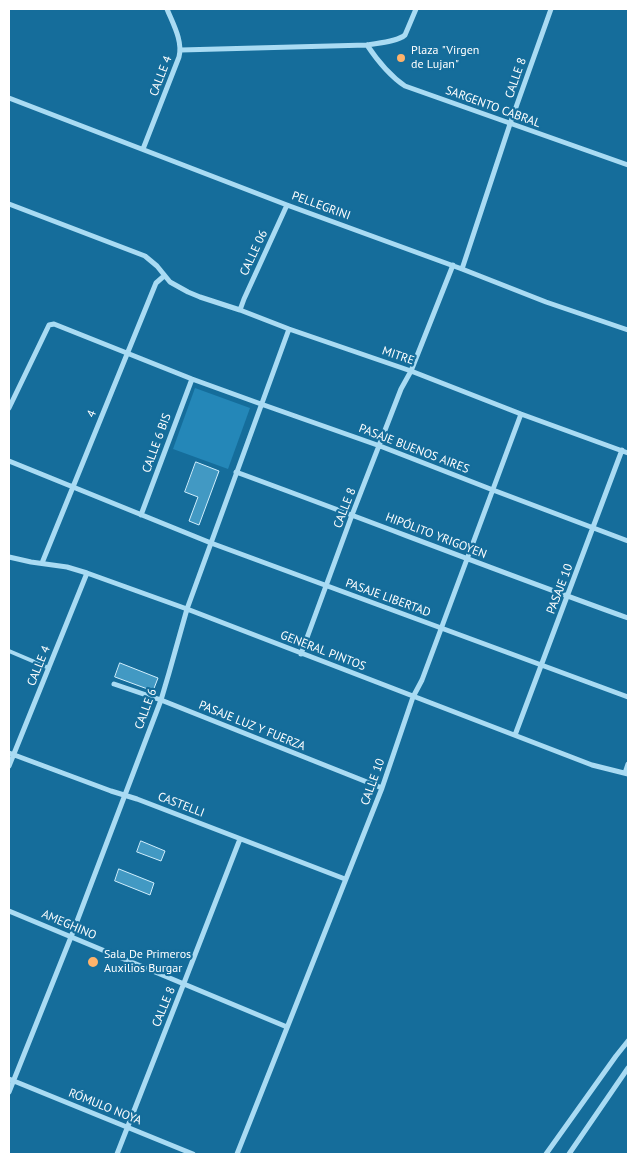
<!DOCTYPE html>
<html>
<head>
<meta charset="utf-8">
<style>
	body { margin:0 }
	#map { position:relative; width:637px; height:1163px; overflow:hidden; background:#156d9b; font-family:"PT Sans",sans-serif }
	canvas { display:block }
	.frame { position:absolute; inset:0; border:10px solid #fff; pointer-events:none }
</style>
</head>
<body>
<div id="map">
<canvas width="637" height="1163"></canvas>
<div class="frame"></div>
</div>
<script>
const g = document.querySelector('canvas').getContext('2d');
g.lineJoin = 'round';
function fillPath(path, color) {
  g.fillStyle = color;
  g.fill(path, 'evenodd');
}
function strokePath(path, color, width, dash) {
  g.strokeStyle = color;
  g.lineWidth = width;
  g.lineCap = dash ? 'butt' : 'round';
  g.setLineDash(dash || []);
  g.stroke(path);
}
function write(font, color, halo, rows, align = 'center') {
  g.font = font + ' "PT Sans",sans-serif';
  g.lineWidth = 4.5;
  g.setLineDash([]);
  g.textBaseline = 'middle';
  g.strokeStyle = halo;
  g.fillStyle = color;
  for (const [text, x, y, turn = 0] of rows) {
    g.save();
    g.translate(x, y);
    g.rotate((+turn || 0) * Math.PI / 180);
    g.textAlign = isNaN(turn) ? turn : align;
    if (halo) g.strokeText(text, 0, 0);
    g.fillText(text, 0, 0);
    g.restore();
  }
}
const green = new Path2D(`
	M195,388l55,20 -22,61 -55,-20z`);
const building = new Path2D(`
	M196,462l23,9 -20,54 -10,-4 9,-24 -13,-5z
	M120,663l38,15 -5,13 -38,-14z
	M141,841l24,10 -4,10 -24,-9z
	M119,869l35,14 -4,12 -35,-14z`);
const service = new Path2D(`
	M9,651l40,17`);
const minor = new Path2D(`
	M367,45c10,15 23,31 38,41l223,79
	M181,50l186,-5c11,-2 30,-3 38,-10l11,-26
	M9,98l278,107 175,64 84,33 82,28
	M143,149l36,-92c4,-16 -6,-33 -12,-48
	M9,204l136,52 12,10 13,16 18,10 12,5 40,13 49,19 122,42 110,43 107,39
	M462,269l48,-145 41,-115
	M240,310l4,-11 43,-94
	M9,408l40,-83 5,-1 138,55 69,25 119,42 113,44 135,51
	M9,461l202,82 417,154
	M236,472c131,48 261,99 392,146
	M141,515l51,-136
	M9,557l22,5 36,5 20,6 100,36 405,156 36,9
	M42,563l114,-280 8,-7
	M301,654l51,-139 49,-126 10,-18 42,-106
	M114,684l47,16 221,88
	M515,735l107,-285
	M9,753l102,38 26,8 208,80
	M9,766l78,-193
	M625,773l3,-9
	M9,911l278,116
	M9,1079l184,75
	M9,1092l62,-155 90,-237 8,-27 18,-64 102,-280
	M117,1154l67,-171 56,-144
	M237,1154l145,-366 31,-91 9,-17 99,-266
	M546,1154l70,-98 12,-15
	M569,1154l59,-86`);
const markers = [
	[401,58,5,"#ffb36b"],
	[93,962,6,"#ffb36b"]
];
const poiNames = [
	["Plaza \"Virgen",411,51],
	["de Lujan\"",411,65],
	["Sala De Primeros",104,955],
	["Auxilios Burgar",104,969]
];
const streetNames = [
	["CALLE 4",161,76,-69],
	["CALLE 8",516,78,-71],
	["SARGENTO CABRAL",493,107,20],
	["PELLEGRINI",321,206,20],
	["CALLE 06",254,253,-65],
	["MITRE",398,356,19],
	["4",92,414,-68],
	["CALLE 6 BIS",157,443,-70],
	["PASAJE BUENOS AIRES",414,449,21],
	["CALLE 8",345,508,-69],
	["HIPÓLITO YRIGOYEN",436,536,21],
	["PASAJE 10",560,589,-69],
	["PASAJE LIBERTAD",388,598,20],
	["GENERAL PINTOS",323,651,21],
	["CALLE 4",39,666,-68],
	["CALLE 6",146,709,-70],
	["PASAJE LUZ Y FUERZA",252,726,22],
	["CALLE 10",373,782,-70],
	["CASTELLI",181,805,21],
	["AMEGHINO",69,925,23],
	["CALLE 8",164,1007,-68],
	["RÓMULO NOYA",105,1107,22]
];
fillPath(green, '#2487b8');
fillPath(building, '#4299c3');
strokePath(building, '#d1effd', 1);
strokePath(service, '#a9dbf3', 4);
strokePath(minor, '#a9dbf3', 5);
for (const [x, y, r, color] of markers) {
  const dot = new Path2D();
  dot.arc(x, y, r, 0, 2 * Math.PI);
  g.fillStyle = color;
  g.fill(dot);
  strokePath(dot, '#156d9b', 2);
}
write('12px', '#fff', '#156d9b', poiNames, 'left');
write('12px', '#fff', '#156d9b', streetNames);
</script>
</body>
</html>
